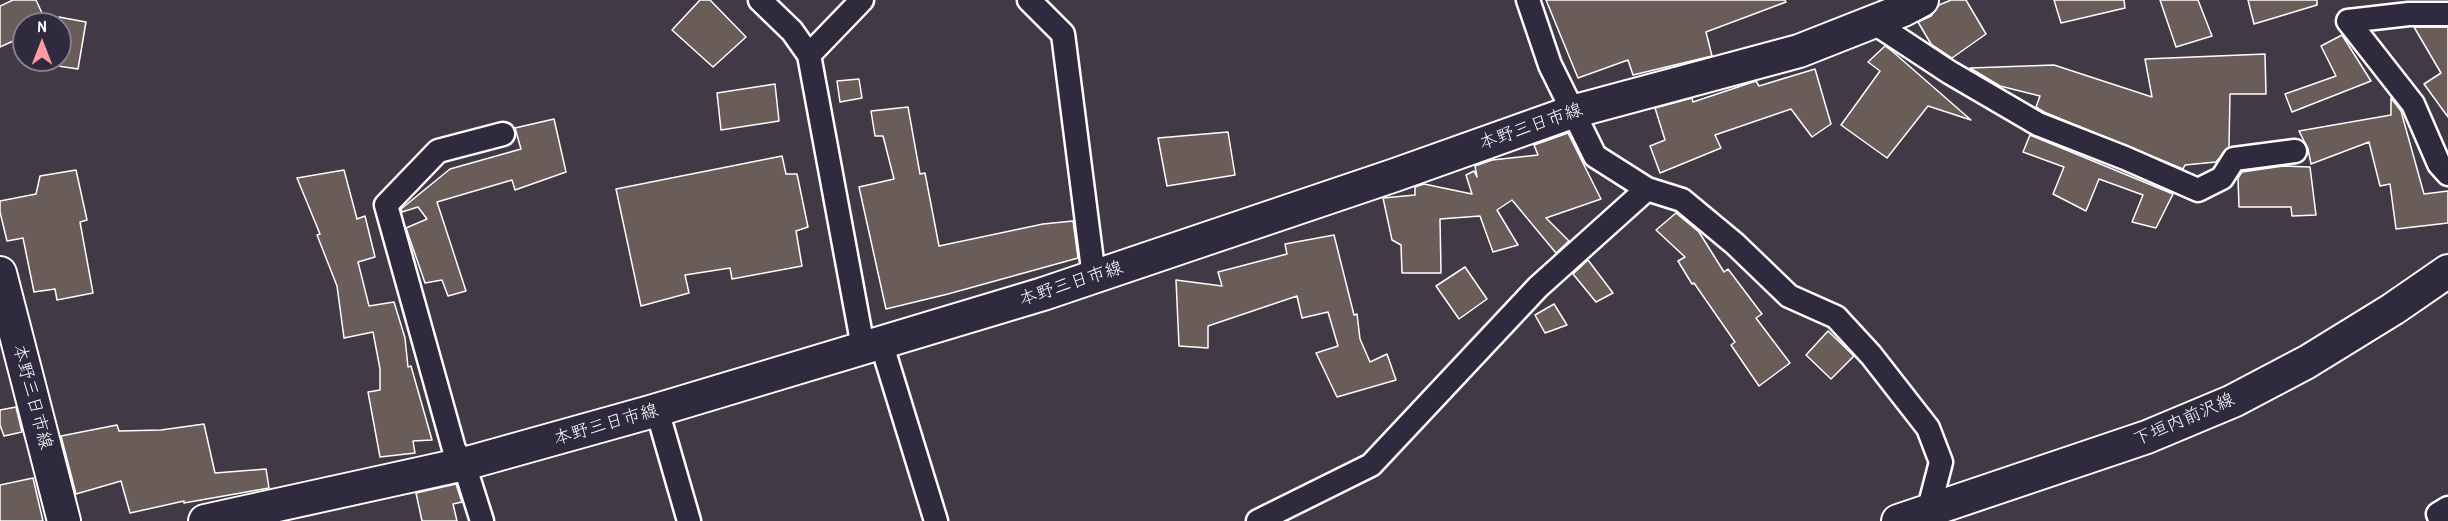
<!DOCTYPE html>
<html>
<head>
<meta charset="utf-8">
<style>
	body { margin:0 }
	#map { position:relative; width:2448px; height:521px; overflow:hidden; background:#413945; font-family:"Patrick Hand",sans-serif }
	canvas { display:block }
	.north { position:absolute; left:12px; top:12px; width:60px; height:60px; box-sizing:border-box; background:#2f2a3d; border:2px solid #827f8b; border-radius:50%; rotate:0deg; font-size:16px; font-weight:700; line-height:24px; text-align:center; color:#fff }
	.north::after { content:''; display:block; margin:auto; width:21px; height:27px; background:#ff9aa2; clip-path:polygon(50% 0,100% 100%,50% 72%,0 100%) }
</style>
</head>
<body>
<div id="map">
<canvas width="2448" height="521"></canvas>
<div class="north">N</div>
</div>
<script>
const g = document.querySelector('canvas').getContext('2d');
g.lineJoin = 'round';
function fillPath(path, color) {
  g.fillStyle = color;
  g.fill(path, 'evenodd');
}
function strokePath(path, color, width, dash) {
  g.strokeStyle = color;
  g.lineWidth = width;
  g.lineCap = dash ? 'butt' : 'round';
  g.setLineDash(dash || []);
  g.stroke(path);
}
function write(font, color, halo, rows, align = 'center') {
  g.font = font + ' "Patrick Hand","Klee One",sans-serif';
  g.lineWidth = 6;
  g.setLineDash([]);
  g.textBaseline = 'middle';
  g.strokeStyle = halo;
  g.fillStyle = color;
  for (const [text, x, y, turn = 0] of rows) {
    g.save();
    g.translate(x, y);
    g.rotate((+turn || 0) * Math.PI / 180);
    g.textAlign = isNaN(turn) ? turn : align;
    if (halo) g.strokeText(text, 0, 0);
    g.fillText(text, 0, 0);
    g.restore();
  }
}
const building = new Path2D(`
	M13,0h23l11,24h-23v12l-24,11v-41z
	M700,0h10l36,37 -33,30 -41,-37z
	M1546,0h239l1,2 -80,30 6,24 -79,19 -5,-15 -50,18z
	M1951,0h15l20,34 -34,24 -21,-14 -13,-22 13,-6 8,-11z
	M2054,0h70l1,8 -64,15z
	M2160,0h38l14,36 -36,11z
	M2248,0h69v5l-63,19z
	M59,17l27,5 -8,47 -27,-4 1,-5h8z
	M2414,27h34v90l-24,-33 17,-11z
	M2342,35l29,46 -79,31 -7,-18 51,-18 -15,-30z
	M1885,46l7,5 79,69 -43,-14 -41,52 -46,-33 39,-54 -12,-9z
	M2265,54l1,40h-36l-1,53 -13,15 -31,3 -2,4 -139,-57 -8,-5 4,-11 -40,-10 -30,-18 84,-3 98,32 -7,-38z
	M1815,69l16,55 -19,13 -21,-28 -76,26 6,13 -61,25 -10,-27 15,-6 -10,-32 37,-10 1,4 63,-21 3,5z
	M859,79l3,19 -22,4 -3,-21z
	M775,84l4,37 -58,9 -4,-37z
	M2391,98l10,13 23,83 24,-3v32l-52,6 -6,-45 -10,2 -11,-44 -58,22 -3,-15 -9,-18 92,-16z
	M908,107l12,67 5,-1 14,73 104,-22 30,-3 5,37 -130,36 -62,15 -27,-122 35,-8 -11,-43h-8l-4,-25z
	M554,119l12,53 -51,18 -3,-10 -75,22 29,89 -18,5 -6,-16 -17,3 -19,-55 21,-9 -9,-12 -16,5 -1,-3 49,-40 71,-20 -6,-21z
	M1228,132l7,43 -68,11 -9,-48z
	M1568,133l33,66 -55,19 23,23 -13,12 -44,-53 -15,10 21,35 -25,7 -13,-36 -40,3 1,54h-39l-1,-28 -9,-5 -9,-42 32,-3v-8l9,-3 48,10 -6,-19 8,-4 3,6 -2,-11 17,-6 46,-5 -4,-10z
	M2030,135l143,59 -17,34 -24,-6 11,-27 -44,-16 -13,32 -33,-17 11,-27 -41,-15z
	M782,156l4,18h11l11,53 -12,4 6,35 -70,13 -2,-11 -45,7 4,18 -48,13 -25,-117z
	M2283,166l27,1 6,48 -24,1 -1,-9h-52l-1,-29 4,-6z
	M76,170l11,50 -7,2 13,71 -36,7 -2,-11 -21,3 -11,-54 -16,3 -7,-29v-11l36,-7 4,-18z
	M344,170l13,49 8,-3 10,41 -17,5 11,44 25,-4 11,36 3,29 3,-1 21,74 -19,1 2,12 -35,4 -12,-65 12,-2v-21l-7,-37 -29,6 -7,-52 -20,-51 3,-1 -23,-56z
	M1676,213l23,19 25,40 4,-3 34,45 -6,4 34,45 -31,23 -28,-41 4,-3 -41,-59 -2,1 -14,-23 7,-4 -29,-27z
	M1334,235l20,80 3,-1 3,25 10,23 17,-8 9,26 -59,17 -21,-44 22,-7 -10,-34 -26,6 -5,-22 -89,30v22l-29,-2 -3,-66 46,6 -4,-14 69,-18 -2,-10z
	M1588,260l25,33 -17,9 -23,-28z
	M1465,267l22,32 -28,20 -23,-33z
	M1554,304l13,21 -22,8 -10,-18z
	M1828,331l26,25 -23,23 -25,-24z
	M16,407l6,25 -18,4 -4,-11v-15z
	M204,424l11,49 51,-4 3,19 -85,15v-2l-54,12 -9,-32 -45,13 -15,-58 56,-11 2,6 42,-1z
	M33,478l10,43h-43v-36z
	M456,484l6,18 -9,2 4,17h-35l-6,-28z`);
const street = new Path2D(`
	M760,0l32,31 17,24 54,292
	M1029,0l34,34 31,243
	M1528,0l22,65 45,91 52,33 35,11 53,44 54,52 47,21 35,38 57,73 13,34 -13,50
	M2448,14h-39l-61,7 65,83 26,60 9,10
	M1873,22l76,50 89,52 87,34 73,32 24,-12 12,-19 61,-8
	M809,55l53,-55
	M881,342l55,179
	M657,410l32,111
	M482,521l-18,-57 -10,-15 -68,-244 52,-54 65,-17
	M1258,521l113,-56 167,-178 109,-98
	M2441,521l-3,-7 10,-6`);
const secondary = new Path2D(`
	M0,273l64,248
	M205,521l259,-57 186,-52 393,-118 352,-119 177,-63 227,-61 104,-41 19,-10
	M1898,521l249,-84 86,-36 74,-39 86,-53 55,-38`);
const streetNames = [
	["本野三日市線",1531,127,-19],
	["本野三日市線",1071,284,-18],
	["本野三日市線",32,397,75],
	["下垣内前沢線",2184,420,-23],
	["本野三日市線",606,425,-16]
];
fillPath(building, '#6a5c58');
strokePath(building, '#fff', 1.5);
strokePath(street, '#fff', 27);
strokePath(secondary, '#fff', 36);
strokePath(street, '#2f2a3d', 22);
strokePath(secondary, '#2f2a3d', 32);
write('18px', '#fff', '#2f2a3d', streetNames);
</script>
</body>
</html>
